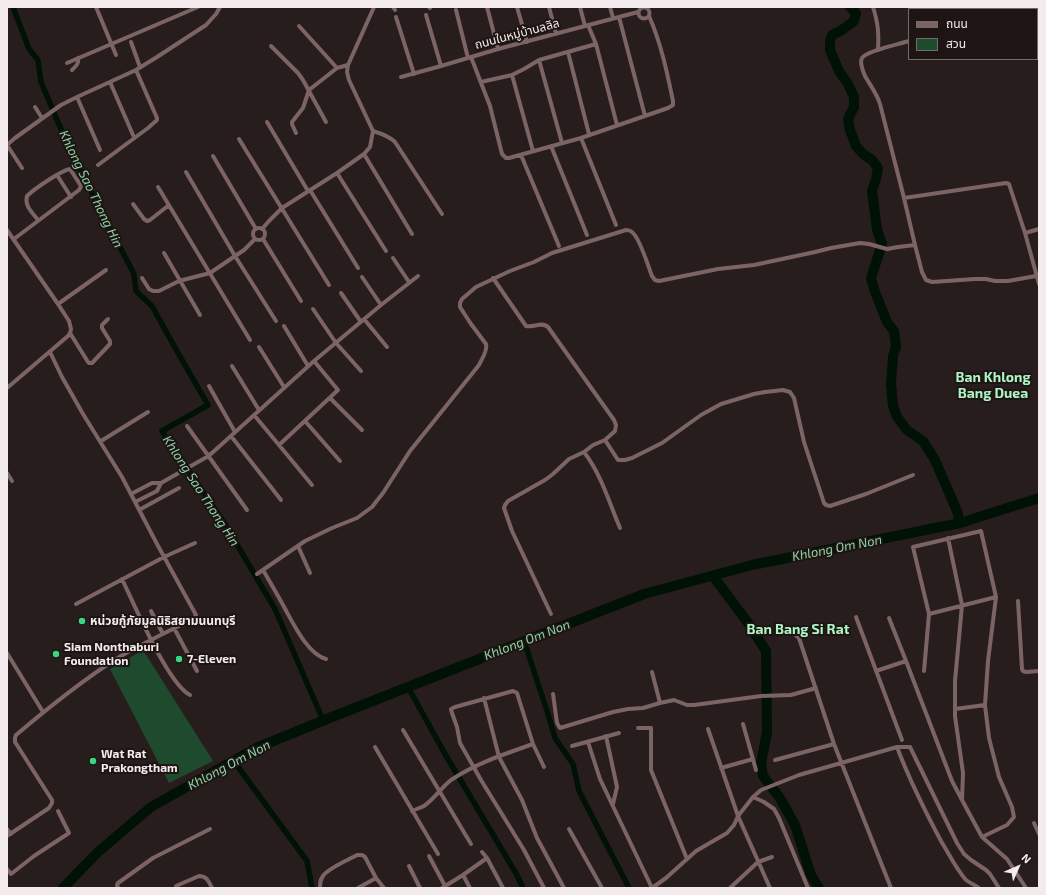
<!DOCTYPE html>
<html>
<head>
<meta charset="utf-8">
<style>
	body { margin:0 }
	#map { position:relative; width:1046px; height:895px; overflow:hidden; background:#281d1d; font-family:"Exo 2","Noto Sans Thai",sans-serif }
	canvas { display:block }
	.frame { position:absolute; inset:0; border:8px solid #f4ecec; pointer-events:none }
	.legend { position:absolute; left:908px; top:8px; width:130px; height:52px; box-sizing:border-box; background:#1e1414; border:1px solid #746a6a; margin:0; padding:5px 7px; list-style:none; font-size:12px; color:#f4ecec }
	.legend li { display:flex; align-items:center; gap:8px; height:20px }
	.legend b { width:20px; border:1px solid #746a6a }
	.north { position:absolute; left:998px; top:847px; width:40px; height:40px; -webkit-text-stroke:3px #1e1414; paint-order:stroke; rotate:45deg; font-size:11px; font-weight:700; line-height:16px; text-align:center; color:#f4ecec }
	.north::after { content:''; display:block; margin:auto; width:14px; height:18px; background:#f4ecec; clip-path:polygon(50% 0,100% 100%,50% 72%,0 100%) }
</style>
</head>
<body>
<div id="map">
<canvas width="1046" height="895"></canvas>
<div class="frame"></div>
<ul class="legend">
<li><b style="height:5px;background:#7d6464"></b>ถนน</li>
<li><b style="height:11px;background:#1e4a2e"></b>สวน</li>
</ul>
<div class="north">N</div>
</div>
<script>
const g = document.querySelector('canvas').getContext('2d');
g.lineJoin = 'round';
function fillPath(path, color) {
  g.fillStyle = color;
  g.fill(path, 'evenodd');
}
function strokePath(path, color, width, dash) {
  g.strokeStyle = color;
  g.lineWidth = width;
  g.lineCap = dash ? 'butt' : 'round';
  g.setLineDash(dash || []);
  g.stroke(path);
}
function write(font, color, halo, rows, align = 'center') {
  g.font = font + ' "Exo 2","Noto Sans Thai",sans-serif';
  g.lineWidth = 4;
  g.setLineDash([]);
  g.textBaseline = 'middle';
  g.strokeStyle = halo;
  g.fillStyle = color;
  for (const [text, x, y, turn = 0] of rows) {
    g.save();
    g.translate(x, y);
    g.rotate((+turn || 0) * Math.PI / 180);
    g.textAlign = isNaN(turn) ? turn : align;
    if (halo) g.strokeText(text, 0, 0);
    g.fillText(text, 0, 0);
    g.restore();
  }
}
const green = new Path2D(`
	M143,650l70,111 -44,22 -59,-114z`);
const canal = new Path2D(`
	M13,7l16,42 9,11 3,22 31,73 62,119 2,17 16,15 26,47 30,52 -46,26 61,90 52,88 48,111
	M524,641l24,73 7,24 18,26 6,27 50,97
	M408,687l37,67 72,121 6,13
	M233,760l74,101 5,27`);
const river = new Path2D(`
	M850,7l6,6 -2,8 -12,9 -10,5 -2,6v9l9,21 9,13 6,13v10l-6,12 2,11 6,16 7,8 9,6 6,8 -2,11 -4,12 5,39 5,14 -11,34 4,14 12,30 7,9 2,16 -3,9 -2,28 2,22 4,11 10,13 16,11 12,19 22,51 3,12
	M713,576l35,47 18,28 1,81 -6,31 2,13 17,22 15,27 16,50 8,13
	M63,888l35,-36 53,-45 105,-59 76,-31 312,-123 108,-29 208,-42 79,-25`);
const minor = new Path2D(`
	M96,7l20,48
	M393,7l2,3
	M429,7l1,1
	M487,7l11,42
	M517,7l10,35
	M549,7l7,27
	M580,7l5,19
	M610,7l3,11
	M873,7c5,16 6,26 5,43
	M638.5 13a5.5 5.5 0 1 1 11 0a5.5 5.5 0 1 1-11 0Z
	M456,10l12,48
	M426,15l15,51
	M396,17l18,57
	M619,17l26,99
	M299,26l38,42
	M909,41c-9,3 -43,10 -47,17 -3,5 1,13 3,18 5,9 12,18 15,28l24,94 11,47
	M131,42l9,25
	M596,44l21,81
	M271,46l27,27 5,7 23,42
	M568,52l21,82
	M471,57l19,49 12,48 4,4h3l72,-20 87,-30 5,-3v-4c-6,-29 -12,-58 -24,-85
	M539,60l23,83
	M67,63l131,-56
	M72,70c4,-4 7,-6 6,-12
	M512,75l21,76
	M401,77l40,-11 57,-17 140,-37
	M110,82l23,53
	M481,82l31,-7 12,-6 15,-9 57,-16 -8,-19
	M77,97l23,53
	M35,107l7,11
	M267,122l41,69
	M373,131c9,3 16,5 22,11l47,72
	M296,133l-4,-9v-2l11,-14 6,-18 28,-22 11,-3
	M581,138l35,87
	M239,139l90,146
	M7,145l8,-7 46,-33 16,-8 59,-27 21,-13 49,-32 10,-11 4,-7
	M7,145l15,23
	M551,146l36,89
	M364,154l48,80
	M521,155l38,91
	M213,156l43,73
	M98,165l50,-37 9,-8v-2l-21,-48
	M186,172l49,84 41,65
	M337,173l49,78
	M57,175l14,22
	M158,187l92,153
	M310,190l48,78
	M904,198l102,-15 3,1 16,49 14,51
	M133,204l11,15 3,2 3,-1 19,-15
	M253 234a6 6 0 1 1 12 0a6 6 0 1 1-12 0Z
	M262,229l7,-8 13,-13 55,-35 27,-19 6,-7 3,-16 -24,-51 -2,-8 1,-7 26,-58
	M7,230l51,74 11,17 2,8 -1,4 -2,3 -61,52
	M1025,233l14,-4
	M14,239l65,-49 2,-4 -11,-17c-8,1 -36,20 -43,27 -3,10 6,17 11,24
	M263,239l38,62
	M164,253l36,62
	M393,258l16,24
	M362,277l19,28
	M142,278l7,11 4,2h6l20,-10 31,-8 34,-23 11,-11
	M493,278l33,48c7,2 16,-5 22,1l66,93 2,5 -1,6 -10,9 -12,5 -9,7 -15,7 -16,15 -8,6 -37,21 -3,4 -1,3 8,23 39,83
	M341,293l20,29
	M58,304l48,-34
	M313,309l23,34 25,28
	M364,319l23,28
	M284,326l24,40
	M70,333l18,29 1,1h3l18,-19v-3l-8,-13v-3l6,-6
	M259,347l25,40
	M232,366l27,44
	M209,386l26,46
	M330,398l32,32
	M254,415l25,30 33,40
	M305,421l35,40
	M187,426l60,84
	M231,436l50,64
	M605,440l13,20h7l7,-2 30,-15 39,-28 20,-11 33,-10 11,-2 18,-2 7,2 4,6 10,44 20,61 2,2 4,1 36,-12 47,-19
	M101,441l47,-29
	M279,445l59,-55 -24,-29
	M584,452c17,22 25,50 36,76
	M7,473l5,8
	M161,483l44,-25 7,-5 102,-92 67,-56 37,-29
	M131,494l21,-11h9l-4,8 -22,11
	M139,510l40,-22
	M948,538l14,67 -7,76v35l8,57 -1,27
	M298,546l12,27
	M263,570c7,12 14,24 20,35 9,16 24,49 43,54
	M257,574l48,-33 27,-13 25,-10 15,-11 11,-14 27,-42 69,-86c3,-6 9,-15 7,-21l-15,-20 -11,-17v-4l2,-4 14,-12 34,-16 24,-9 18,-9 74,-23c3,0 4,0 6,2 8,6 16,34 20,44l3,4 4,1 59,-12 36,-4 61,-13 16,-4 29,-5 9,1 18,5 11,-2 17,-2 7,27 4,8 6,2 43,-3h11l9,2h13l28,-5
	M122,579c12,25 46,105 68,116
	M1018,601l4,68 1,2 3,1 13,-1
	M76,604l88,-47 31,-14
	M151,611l12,23
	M929,614l67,-17
	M856,617l46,123
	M174,628l23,43
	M789,632h3l7,6 35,106 57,144
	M7,653l36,59
	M906,661l46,120 10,19 20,37 25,22 19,29
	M876,671l30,-10 -17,-43
	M924,671l5,-57 -16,-67 68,-16 15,66 -8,64 -3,44 4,33 10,39 13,30 2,10 -7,8 -25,12
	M652,672l8,31
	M553,694l4,29 3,5 53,-16 15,-3 15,-1 17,-5 14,-3 13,5h7l67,-9 30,-1 25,-7
	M484,698l15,59 23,43 15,38 27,50
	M955,709l30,-4
	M743,724l13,46
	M638,728h13v42l36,89
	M708,729l30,87 32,72
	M403,730l68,114
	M606,736l11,51 -4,17
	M588,742l12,37 52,109
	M572,746l47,-13
	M375,747l63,107
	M775,760l59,-16
	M544,767l-11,-23 -16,-51 -4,-2 -58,16 -4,2 1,4 5,14 3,16 21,37 43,70 20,38
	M721,768l32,-9
	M753,797l11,5 10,7 5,9 29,70
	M412,811c4,-2 8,-3 12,-5 10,-7 17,-18 27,-26 25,-17 54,-26 82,-36
	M1034,823l5,11
	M7,829l4,5
	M569,829l33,59
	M7,836l42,-28 3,-5v-3l-37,-58v-4l1,-3c32,-27 64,-53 100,-76 25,-15 52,-27 78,-41l2,-3 -39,-71 -35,-67 -39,-63 -21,-37 -12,-25
	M482,852l5,6 16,30
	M429,856l16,30
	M409,866l11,22
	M7,869l4,5 23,-18 35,-23 -11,-22
	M463,875l7,13
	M176,886l23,-10c8,0 10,6 13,12
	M118,888l-1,-3 1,-2 35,-25 57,-29
	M320,888c0,-5 0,-8 3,-12 5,-8 25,-16 34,-21h5l3,2 11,21 8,10
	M358,888l18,-10
	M442,888l21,-13 24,-17
	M652,888l14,-10 30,-27 31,-18 7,-8 4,-9 15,-19 8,-7 38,-15 98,-28
	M730,888l28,-26 14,-5
	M979,888c-4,-3 -9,-5 -13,-8 -10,-11 -17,-26 -25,-39 -16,-30 -32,-62 -44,-94h13l47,96 7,11 7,6 15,10 4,4 9,14`);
const markers = [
	[82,621,4,"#39d87f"],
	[56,654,4,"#39d87f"],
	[179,659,4,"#39d87f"],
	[93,761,4,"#39d87f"]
];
const streetNames = [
	["ถนนในหมู่บ้านลลิล",517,34,-15]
];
const poiNames = [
	["หน่วยกู้ภัยมูลนิธิสยามนนทบุรี",90,621],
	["Siam Nonthaburi",64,647],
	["Foundation",64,661],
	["7-Eleven",187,659],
	["Wat Rat",101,754],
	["Prakongtham",101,768]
];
const waterNames = [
	["Khlong Sao Thong Hin",91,189,64],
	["Khlong Sao Thong Hin",201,491,57],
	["Khlong Om Non",837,548,-11],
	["Khlong Om Non",527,640,-21],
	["Khlong Om Non",229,765,-28]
];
const quarterNames = [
	["Ban Khlong",993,377],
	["Bang Duea",993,393],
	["Ban Bang Si Rat",798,629]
];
fillPath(green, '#1e4a2e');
strokePath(canal, '#001105', 5.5);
strokePath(river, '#001105', 10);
strokePath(minor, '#7d6464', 4);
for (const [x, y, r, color] of markers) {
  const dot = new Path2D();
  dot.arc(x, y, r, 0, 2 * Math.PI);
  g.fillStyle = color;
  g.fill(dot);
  strokePath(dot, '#1e1414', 1.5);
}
write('12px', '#f4ecec', '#1e1414', streetNames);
write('bold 12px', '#f4ecec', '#1e1414', poiNames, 'left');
write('italic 13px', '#8cd5a3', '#1e1414', waterNames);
write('bold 14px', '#adf6c3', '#1e1414', quarterNames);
</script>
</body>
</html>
